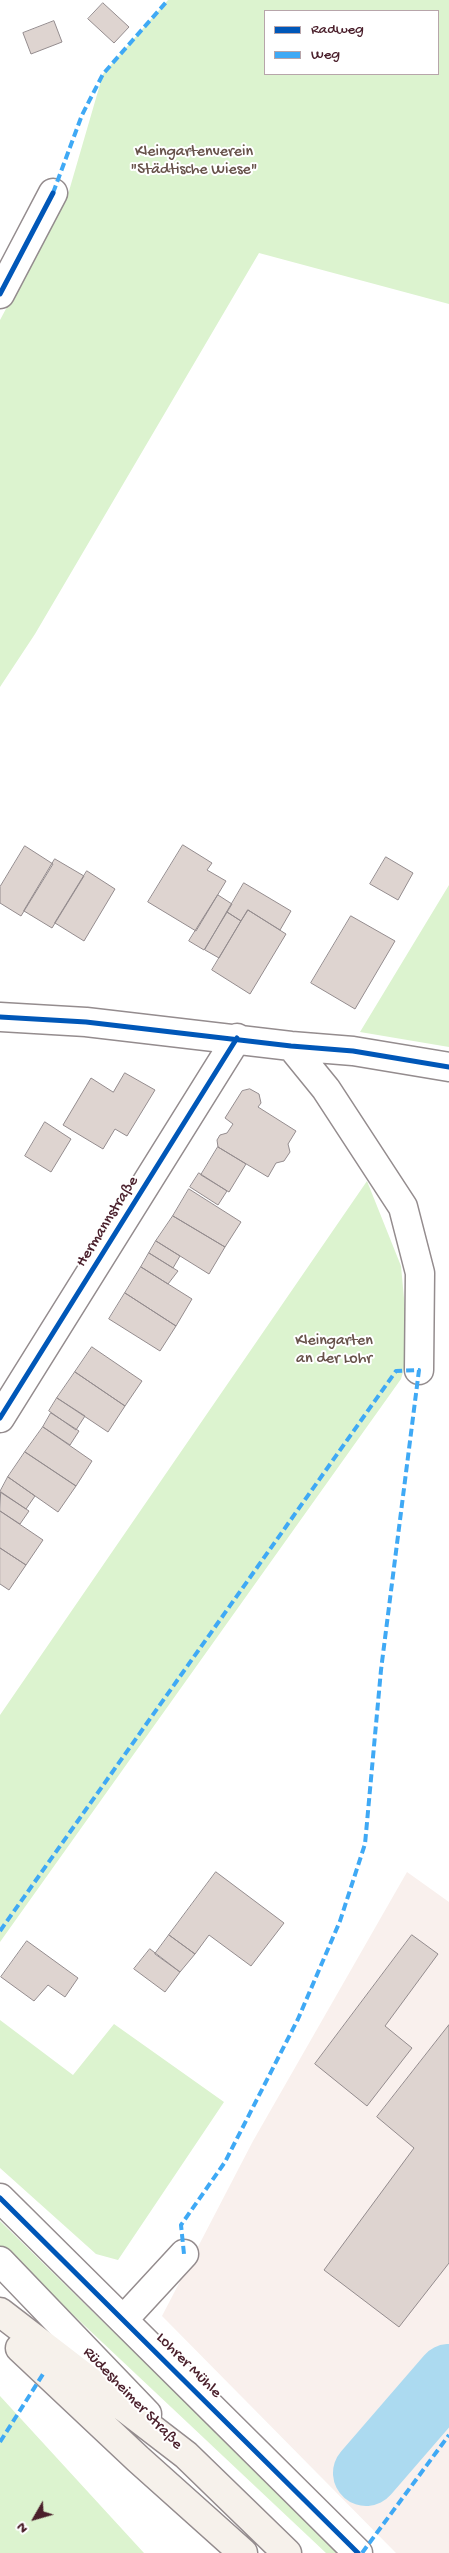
<!DOCTYPE html>
<html>
<head>
<meta charset="utf-8">
<style>
	body { margin:0 }
	#map { position:relative; width:449px; height:2553px; overflow:hidden; background:#fff; font-family:"Gochi Hand",sans-serif }
	canvas { display:block }
	.legend { position:absolute; left:264px; top:10px; width:175px; height:65px; box-sizing:border-box; background:#fff; border:1px solid #b7a5aa; margin:0; padding:6px 9px; list-style:none; font-size:15px; color:#4a1f2b }
	.legend li { display:flex; align-items:center; gap:10px; height:25px }
	.legend b { width:25px; border:1px solid #b7a5aa }
	.north { position:absolute; left:10px; top:2493px; width:50px; height:50px; -webkit-text-stroke:4px #fff; paint-order:stroke; rotate:232deg; font-size:14px; font-weight:700; line-height:20px; text-align:center; color:#4a1f2b }
	.north::after { content:''; display:block; margin:auto; width:18px; height:22px; background:#4a1f2b; clip-path:polygon(50% 0,100% 100%,50% 72%,0 100%) }
</style>
</head>
<body>
<div id="map">
<canvas width="449" height="2553"></canvas>
<ul class="legend">
<li><b style="height:6px;background:#0057b8"></b>Radweg</li>
<li><b style="height:6px;background:#3fa9f5"></b>Weg</li>
</ul>
<div class="north">N</div>
</div>
<script>
const g = document.querySelector('canvas').getContext('2d');
g.lineJoin = 'round';
function fillPath(path, color) {
  g.fillStyle = color;
  g.fill(path, 'evenodd');
}
function strokePath(path, color, width, dash) {
  g.strokeStyle = color;
  g.lineWidth = width;
  g.lineCap = dash ? 'butt' : 'round';
  g.setLineDash(dash || []);
  g.stroke(path);
}
function write(font, color, halo, rows, align = 'center') {
  g.font = font + ' "Gochi Hand",sans-serif';
  g.lineWidth = 4;
  g.setLineDash([]);
  g.textBaseline = 'middle';
  g.strokeStyle = halo;
  g.fillStyle = color;
  for (const [text, x, y, turn = 0] of rows) {
    g.save();
    g.translate(x, y);
    g.rotate((+turn || 0) * Math.PI / 180);
    g.textAlign = isNaN(turn) ? turn : align;
    if (halo) g.strokeText(text, 0, 0);
    g.fillText(text, 0, 0);
    g.restore();
  }
}
const built = new Path2D(`
	M407,1872l42,30v651h-53l-234,-237 91,-175z`);
const green = new Path2D(`
	M168,0h281v304l-190,-51 -224,381 -35,53v-367l69,-129 34,-117zM265,11h173v63h-173z
	M449,885v162l-89,-15z
	M367,1181l34,85 8,86 -8,27 -401,563v-227z
	M0,2020l73,55 41,-51 110,78 -106,158 -22,-6 -96,-86z
	M0,2221l339,332h-13l-326,-307z
	M0,2396l144,157h-144z`);
const river = new Path2D(`
	M366,2473l83,-96`);
const building = new Path2D(`
	M103,3l26,24 -15,16 -26,-24z
	M54,21l8,21 -31,12 -8,-21z
	M183,845l29,18 -5,7 19,11 -30,50 -48,-29z
	M25,846l28,18 -32,52 -21,-13v-16z
	M386,857l27,16 -15,27 -28,-16z
	M55,859l29,17 -32,52 -28,-17z
	M87,871l28,18 -31,52 -29,-18z
	M244,883l47,28 -11,19 -32,-20 -7,11 -14,-9z
	M218,895l14,9 -28,46 -15,-9z
	M248,910l38,24 -36,60 -38,-24z
	M227,912l14,9 -22,37 -14,-8z
	M351,916l44,25 -40,68 -44,-26z
	M125,1073l30,17 -28,46 -12,-7 -12,20 -40,-24 28,-47 22,14z
	M250,1089l9,5 2,9 -3,4 38,24 -8,13 2,8 -6,9 -8,2 -8,14 -50,-30 -1,-7 3,-5 7,-2 6,-9 -8,-6 17,-27z
	M45,1122l26,17 -20,33 -26,-16z
	M218,1147l28,17 -17,28 -28,-17z
	M199,1173l28,18 -9,14 -28,-18z
	M189,1189l52,33 -16,25 -52,-31z
	M173,1216l52,31 -16,27 -53,-33z
	M156,1241l24,15 -7,12 -24,-15z
	M149,1253l29,18 -10,13 -27,-17z
	M141,1267l51,32 -16,27 -51,-33z
	M125,1293l51,33 -16,25 -51,-32z
	M92,1347l50,34 -17,25 -50,-34z
	M75,1372l50,34 -17,26 -51,-34z
	M57,1398l28,18 -9,14 -27,-19z
	M51,1413l28,18 -9,14 -27,-18z
	M43,1427l49,34 -16,25 -51,-34z
	M25,1452l51,34 -18,26 -50,-35z
	M8,1477l27,19 -9,13 -26,-17z
	M1,1492l28,19 -9,13 -20,-13z
	M0,1511l43,29 -17,25 -26,-17z
	M0,1548l26,17 -17,25 -9,-6z
	M216,1872l68,51 -33,43 -42,-31 -14,19 -26,-19z
	M169,1935l26,19 -15,18 -25,-18z
	M412,1935l26,19 -53,72 27,22 -45,58 -52,-42z
	M27,1941l51,37 -13,19 -17,-12 -14,16 -33,-24z
	M150,1949l30,23 -15,20 -31,-23z
	M449,2025v238l-50,64 -75,-57 90,-122 -37,-31z`);
const minor = new Path2D(`
	M0,294l53,-101
	M0,1017l86,5 205,24 62,5 96,16
	M291,1046l35,43 77,118 17,66 -1,97
	M0,1418l237,-380
	M0,2198l358,355
	M0,2261l147,153
	M124,2319l60,-65`);
const major = new Path2D(`
	M0,2312l186,143 101,98
	M20,2348l118,111 105,94`);
const quiet = new Path2D(`
	M53,193l29,-78 21,-41 65,-74
	M0,1931l396,-560 23,-1 -38,300 -16,174 -25,77 -42,98 -73,143 -44,63 3,29
	M0,2442l45,-71
	M362,2553l87,-118`);
const cycleway = new Path2D(`
	M0,294l53,-101
	M0,1017l86,5 205,24 62,5 96,16
	M0,1418l237,-380
	M0,2198l358,355`);
const parkNames = [
	["Kleingartenverein",194,153],
	["\"Städtische Wiese\"",194,171],
	["Kleingarten",334,1342],
	["an der Lohr",334,1360]
];
const streetNames = [
	["Hermannstraße",108,1222,-58],
	["Lohrer Mühle",188,2366,45],
	["Rüdesheimer Straße",132,2399,46]
];
fillPath(built, '#f9f0ed');
fillPath(green, '#dcf3cf');
strokePath(river, '#acdaf0', 66);
fillPath(building, '#ded4d0');
strokePath(building, '#948c8e', 1);
strokePath(minor, '#948c8e', 31);
strokePath(major, '#948c8e', 31);
strokePath(minor, '#fff', 28);
strokePath(major, '#f6f1eb', 28);
strokePath(quiet, '#3fa9f5', 4, [8, 4]);
strokePath(cycleway, '#0057b8', 5);
write('16px', '#67524a', '#fff', parkNames);
write('16px', '#4a1f2b', '#fff', streetNames);
</script>
</body>
</html>
